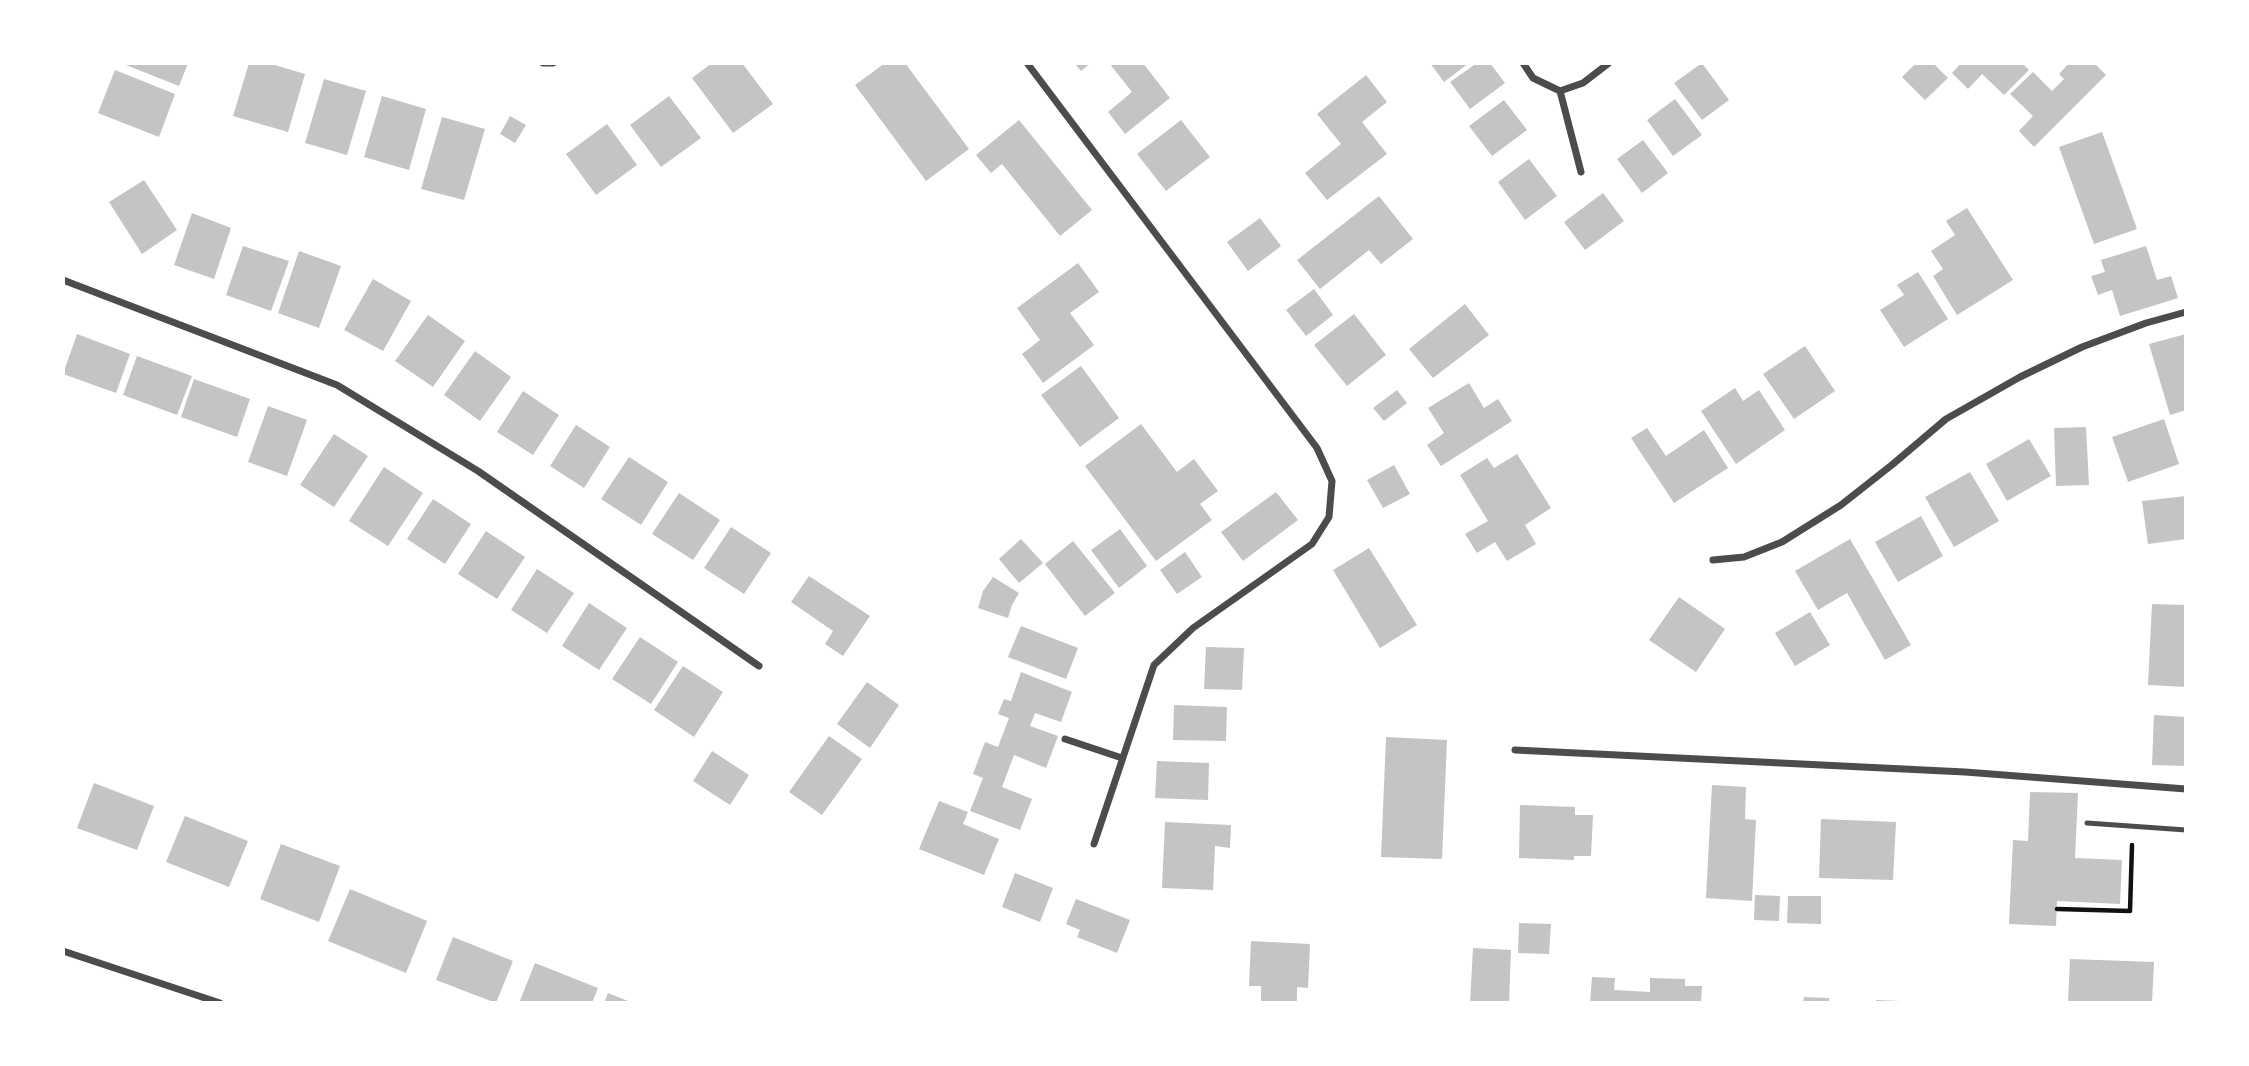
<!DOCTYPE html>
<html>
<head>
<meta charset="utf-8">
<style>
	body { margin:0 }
	#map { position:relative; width:2249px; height:1066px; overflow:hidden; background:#fff; font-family:Lato,sans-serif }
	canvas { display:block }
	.frame { position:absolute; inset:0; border:65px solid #fff; pointer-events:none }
</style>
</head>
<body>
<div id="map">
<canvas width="2249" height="1066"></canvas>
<div class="frame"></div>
</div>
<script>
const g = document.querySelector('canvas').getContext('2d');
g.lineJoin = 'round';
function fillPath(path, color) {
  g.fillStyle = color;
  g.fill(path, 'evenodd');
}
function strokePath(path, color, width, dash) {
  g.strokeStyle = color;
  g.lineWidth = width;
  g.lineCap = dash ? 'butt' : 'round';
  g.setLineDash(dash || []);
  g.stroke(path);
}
const building = new Path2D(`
	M121,63h67l-9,23z
	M249,63h19l37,11 -17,58 -55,-16z
	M712,63h30l31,41 -40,29 -41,-55z
	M885,63h20l64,86 -43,32 -71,-96z
	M1074,63h17l-10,8z
	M1109,63h34l27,35 -45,36 -17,-22 24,-20z
	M1430,63h39l-25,19z
	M1477,63h13l15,20 -35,26 -20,-27z
	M1702,63l27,37 -27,20 -28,-37z
	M1916,63h17l15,15 -23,22 -23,-23z
	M1961,63h61l7,7 -25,25 -22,-21 -14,15 -16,-16z
	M2069,63h25l12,12 -72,72 -15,-16 14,-15 -23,-22 23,-22 19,19 12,-12 -5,-5z
	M115,70l60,24 -16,43 -61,-24z
	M1366,75l21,27 -25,20 25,32 -60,46 -22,-27 36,-29 -24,-30z
	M324,79l42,12 -19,64 -42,-12z
	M382,96l44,13 -17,61 -45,-13z
	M669,96l32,42 -40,29 -31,-42z
	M1675,99l27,36 -29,21 -26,-36z
	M1504,100l23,30 -35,26 -23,-30z
	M510,116l16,9 -11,18 -15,-9z
	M442,117l43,12 -21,71 -43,-11z
	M1019,120l73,90 -32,26 -58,-72 -11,9 -15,-18z
	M1181,120l29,37 -44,34 -29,-37z
	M607,124l30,41 -41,30 -30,-41z
	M2102,132l35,97 -43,15 -35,-97z
	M1643,140l25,33 -26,20 -25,-34z
	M1529,159l28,37 -32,24 -27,-38z
	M144,180l33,50 -35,24 -33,-52z
	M1603,193l21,28 -39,29 -21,-28z
	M1379,196l34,43 -32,25 -12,-14 -49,39 -23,-29z
	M1967,208l46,72 -56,35 -24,-39 10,-7 -12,-18 24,-16 -9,-14z
	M192,213l39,15 -17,51 -40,-14z
	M1260,218l21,28 -33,25 -21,-29z
	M243,246l46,15 -18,50 -45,-16z
	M2146,246l11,34 14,-4 7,22 -58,18 -8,-26 -14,5 -7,-19 14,-4 -4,-12z
	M299,251l42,15 -22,62 -41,-15z
	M1078,263l21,29 -29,21 24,32 -51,38 -21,-29 18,-14 -23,-32z
	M1918,272l30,47 -44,28 -24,-37 24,-15 -7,-10z
	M373,279l38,22 -28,50 -39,-21z
	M1314,289l19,26 -27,21 -20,-26z
	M1465,304l24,31 -56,43 -24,-29z
	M1354,314l32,41 -39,31 -33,-41z
	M428,315l37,26 -32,46 -38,-26z
	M77,334l53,20 -14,39 -53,-19z
	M2186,334v76l-16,5 -21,-71z
	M1805,346l30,45 -41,28 -31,-45z
	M475,351l36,26 -31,44 -36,-26z
	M137,356l55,20 -15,39 -54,-20z
	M1081,366l38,52 -39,29 -39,-52z
	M194,379l56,20 -13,38 -56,-20z
	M1469,383l15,25 14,-9 14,22 -71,45 -14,-21 17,-12 -16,-25z
	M1735,388l8,13 16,-11 26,40 -49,34 -35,-53z
	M1397,390l10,13 -23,18 -11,-13z
	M523,391l36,24 -26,40 -36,-23z
	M268,406l39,14 -20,56 -39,-14z
	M2164,419l15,45 -51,18 -16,-45z
	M1141,424l36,48 17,-13 24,32 -18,13 12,16 -56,41 -71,-95z
	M576,425l34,22 -26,41 -34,-22z
	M2086,427l3,58 -33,1 -2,-58z
	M1647,428l19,28 38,-26 24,38 -54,35 -43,-65z
	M334,434l34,22 -34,51 -34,-22z
	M2029,439l22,37 -44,25 -21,-37z
	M1517,454l34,54 -26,17 11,19 -29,17 -12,-19 -18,11 -12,-19 23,-13 -28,-46 27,-17 7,10z
	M629,457l39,25 -27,43 -40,-26z
	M1394,465l16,29 -27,14 -16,-28z
	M384,467l39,26 -35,53 -39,-25z
	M1970,472l29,49 -45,26 -29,-50z
	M1276,492l22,28 -55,41 -22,-29z
	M679,493l41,27 -27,40 -41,-26z
	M2186,496v43l-38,5 -6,-43z
	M433,499l38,25 -26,40 -38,-25z
	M1921,516l22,40 -45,26 -23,-40z
	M731,527l40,26 -27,41 -40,-26z
	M1120,529l27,37 -28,22 -28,-38z
	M486,531l39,26 -28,42 -39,-25z
	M1021,539l22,24 -24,20 -20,-24z
	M1850,539l61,106 -26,15 -38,-67 -29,17 -23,-39z
	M1073,541l42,52 -30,23 -40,-52z
	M1369,548l48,77 -37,23 -47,-78z
	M1185,552l17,25 -25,17 -17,-24z
	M537,569l37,24 -27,40 -36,-23z
	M809,576l61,40 -27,40 -18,-12 8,-13 -42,-29z
	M993,577l26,16 -7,12 -4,13 -30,-10 5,-17z
	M1679,597l46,32 -29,43 -47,-32z
	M589,603l38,25 -28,42 -37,-24z
	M2152,604l34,1v82l-38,-2z
	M1810,612l20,33 -35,21 -20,-33z
	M1021,626l57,22 -12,31 -58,-22z
	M640,637l38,25 -27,42 -39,-25z
	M1206,647l38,1 -2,42 -38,-1z
	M683,666l40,26 -29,45 -40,-27z
	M1021,672l51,20 -11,30 -26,-9 -5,13 28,10 -12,32 -32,-13 -12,32 30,12 -12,31 -50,-19 13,-33 -10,-4 12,-32 13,5 11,-29 -11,-4 6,-15 7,2z
	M867,682l32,23 -29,43 -33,-24z
	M1174,705l53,2 -1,34 -53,-1z
	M2154,715l32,2v49l-34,-1z
	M829,736l33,23 -40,56 -33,-23z
	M1386,737l61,3 -5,119 -61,-2z
	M712,751l37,24 -19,30 -37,-24z
	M1157,761l52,2 -1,37 -53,-2z
	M94,783l60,23 -17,44 -60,-22z
	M1712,785l34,2 -1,32 11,1 -4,81 -46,-3z
	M2030,792l48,1 -3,65 47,2 -2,44 -63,-3 -1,25 -47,-2 4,-84 15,1z
	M939,801l29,11 -5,12 36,15 -15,36 -65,-26z
	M1520,805l55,2v8h18l-2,41h-17v4l-55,-2z
	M185,816l63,25 -19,46 -63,-25z
	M1821,819l75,3 -3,58 -74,-2z
	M1165,822l66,3 -1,23 -15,-2 -2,44 -51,-2z
	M281,844l59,22 -21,56 -59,-23z
	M1015,873l38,15 -13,34 -38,-15z
	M350,889l77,32 -21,52 -78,-32z
	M1755,895l25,1 -1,25 -25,-1z
	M1788,896h33v28l-34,-1z
	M1076,899l54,21 -13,33 -40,-16 3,-7 -14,-6z
	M1519,923l32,1 -2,30 -31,-1z
	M453,937l60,24 -17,42 -60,-23z
	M1251,941l59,3 -2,44 -11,-1v16h-36v-17h-12z
	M1473,948l38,2 -2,53h-39z
	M2070,959l84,3 -2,41h-84z
	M535,963l63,25 -6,15h-73z
	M1592,977l23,1 -1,12 36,2v-14l35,1v7h17l-1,17h-111z
	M608,993l25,10h-29z
	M1804,997l25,1v5h-26z
	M1876,1000l26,1v2h-26z`);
const path = new Path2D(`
	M2057,909l73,2 2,-66`);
const service = new Path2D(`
	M2087,823l99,7`);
const minor = new Path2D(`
	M543,63h10
	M1027,63l290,385 15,33 -3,36 -17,27 -119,84 -39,37 -60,179
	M1523,63l10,15 27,13 23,-8 26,-20
	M1560,91l21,81
	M63,280l274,105 141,86 281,195
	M1713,560l31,-3 38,-15 59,-37 52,-41 53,-45 74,-42 62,-30 64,-24 40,-11
	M1065,739l57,19
	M1515,750l450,22 221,17
	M63,951l157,52`);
fillPath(building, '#c4c4c4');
strokePath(path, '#111', 4.5);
strokePath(service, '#4c4c4c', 5);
strokePath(minor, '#4c4c4c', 7);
</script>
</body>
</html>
